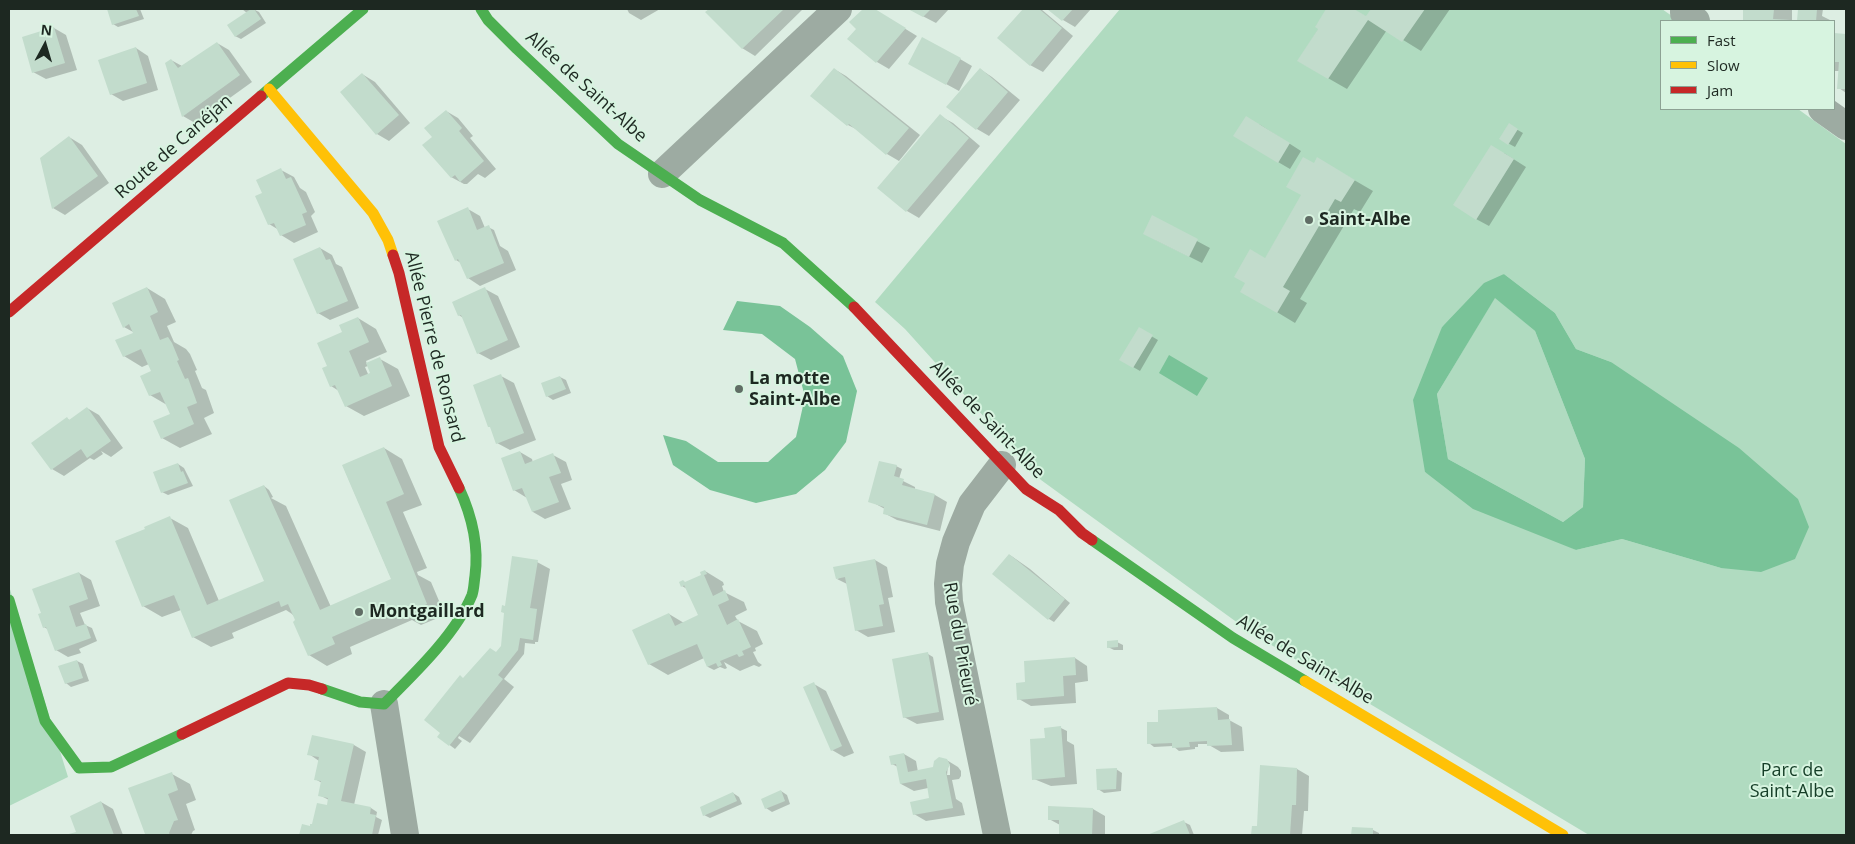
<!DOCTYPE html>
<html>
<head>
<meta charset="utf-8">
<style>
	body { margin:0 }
	#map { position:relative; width:1855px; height:844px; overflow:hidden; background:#ddeee3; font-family:"Open Sans",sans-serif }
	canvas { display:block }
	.frame { position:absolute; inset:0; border:10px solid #1d2821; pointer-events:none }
	.legend { position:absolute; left:1660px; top:20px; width:175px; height:90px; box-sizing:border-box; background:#d7f4e0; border:1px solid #8da294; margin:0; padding:6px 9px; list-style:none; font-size:15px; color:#1d2821 }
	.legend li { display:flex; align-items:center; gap:10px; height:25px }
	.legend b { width:25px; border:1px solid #8da294 }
	.north { position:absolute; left:20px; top:20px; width:50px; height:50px; -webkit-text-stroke:4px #d7f4e0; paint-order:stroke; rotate:6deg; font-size:14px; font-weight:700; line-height:20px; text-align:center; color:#1d2821 }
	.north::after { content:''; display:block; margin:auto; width:18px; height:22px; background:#1d2821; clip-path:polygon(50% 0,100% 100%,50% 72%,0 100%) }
</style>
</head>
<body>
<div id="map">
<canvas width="1855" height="844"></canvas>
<div class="frame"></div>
<ul class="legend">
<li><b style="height:6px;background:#4caf50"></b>Fast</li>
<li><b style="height:6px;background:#ffc107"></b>Slow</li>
<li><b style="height:6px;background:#c62828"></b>Jam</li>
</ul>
<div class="north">N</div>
</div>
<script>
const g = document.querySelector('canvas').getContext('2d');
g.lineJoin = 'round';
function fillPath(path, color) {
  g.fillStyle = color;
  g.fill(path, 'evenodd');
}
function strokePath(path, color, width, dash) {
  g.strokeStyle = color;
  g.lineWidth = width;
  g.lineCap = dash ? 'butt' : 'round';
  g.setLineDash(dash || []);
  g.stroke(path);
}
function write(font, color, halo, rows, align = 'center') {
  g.font = font + ' "Open Sans",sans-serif';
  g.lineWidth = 4;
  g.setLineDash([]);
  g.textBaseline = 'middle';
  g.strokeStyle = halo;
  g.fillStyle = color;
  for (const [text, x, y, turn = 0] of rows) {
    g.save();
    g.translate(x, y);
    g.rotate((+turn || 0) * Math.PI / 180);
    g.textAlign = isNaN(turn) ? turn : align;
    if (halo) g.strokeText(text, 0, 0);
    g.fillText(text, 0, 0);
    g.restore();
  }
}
const green = new Path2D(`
	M1120,9h542l17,12h-18v88h137l48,35v691h-257l-336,-201 -212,-154 -136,-151 -30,-27zM1504,274l51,39 21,36 35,13 110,206 -99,-29 -46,11 -151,-78 17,-145z
	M1495,297l40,34 50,128 -2,48 -20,15 -115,-63 -11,-65z
	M9,586l59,191 -59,29z`);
const water = new Path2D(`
	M1504,274l51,39 21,36 35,13 128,86 59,51 11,28 -14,32 -34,13 -40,-4 -99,-29 -46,11 -103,-41 -48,-37 -12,-72 29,-73 42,-44zM1495,298l40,33 50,128 -2,48 -20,15 -115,-63 -11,-65z
	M737,301l43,5 30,21 33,29 14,35 -11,51 -21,28 -29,24 -40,9 -46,-13 -37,-25 -10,-30 23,6 32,21h50l28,-25 9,-40 -10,-38 -33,-25 -39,-4z
	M1169,355l39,23 -11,18 -38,-23z`);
const shadow = new Path2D(`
	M108,9h32l4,10 -26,8 -5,-3z
	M242,9h15l-2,1 4,2 7,11 -25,16 -6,-3 12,-23z
	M627,9h33l-19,11 -12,-7z
	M711,9h92l-48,47 -13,-8 -35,-36z
	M865,9h8l44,27 -28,33 -12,-7 -19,-33 -7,-7z
	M909,9h40l-13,14z
	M1024,9h17l32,27 -30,36 -13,-7 -31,-27z
	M1049,9h42l-16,18 -12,-7z
	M1328,9h24l15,8 5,-8h78l-29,42 -34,-21 -40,59 -49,-28 21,-33 -3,-2z
	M1744,9h48v12h3h-51z
	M1799,9h24l-1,7 10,5h-34z
	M1834,22v12l12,1v58l-7,-5 1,-17h-6z
	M54,28l12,7 11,35 -31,9 -13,-7z
	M217,43l12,7 23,32 -57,41 -12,-7 -16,-52 4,-4 11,6z
	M136,48l12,8 10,34 -35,11 -12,-7z
	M960,59l12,7 -13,25 -37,-20z
	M834,69l12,7 74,59 -21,26 -12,-7 -29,-24 -10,-5z
	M980,69l12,8 28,23 -31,36 -12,-7z
	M362,74l13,8 35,41 -21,18 -12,-7z
	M446,111l12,7 15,18 -3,2 26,31 -11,9 -7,-4 -11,10h-3l-13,-7 -17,-40z
	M940,116l13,7 27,23 -61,72 -12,-7 -28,-23z
	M1259,124l42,27 -11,18 -12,-7z
	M1509,125l14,8 -8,14 -15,-8z
	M69,137l13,8 27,38 -44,32 -12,-7z
	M1504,153l22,14 -37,59 -13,-7z
	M1318,159l55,32 -13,21 -6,-3 -54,90 7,4 -12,20 -53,-32 23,-32 37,-64z
	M281,170l13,7 6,11 6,4 9,20 -4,4 7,16 -24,11 -13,-8 -2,-5 -10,-6 -6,-30z
	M468,209l12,7 5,12 3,-1 6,3 6,16 8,5 8,19 -36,16 -12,-8 -7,-15 -5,-3z
	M1152,217l58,31 -8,15 -46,-23z
	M320,248l12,7 4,9 6,3 17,41 -29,12 -12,-7z
	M147,288l18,11 11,23 -9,4 7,16 12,7 4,5 7,16 -2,1 7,17 4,2 8,23 -10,5 8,16 -32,14 -18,-10 9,-24 -4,-9 -17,-10 3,-23 -4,-8 -7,3 -18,-11 11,-23 -11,-6z
	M485,289l13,7 22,51 -29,13 -13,-7 -15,-35 -4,-3z
	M358,318l18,11 11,23 -21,9 1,3 13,-5 18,10 12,27 -46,20 -18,-10 -7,-15 -8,-5 -2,-20 16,-31zM368,366l3,8h-3l-3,-7z
	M1139,329l19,11 -18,31 -19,-11z
	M501,376l13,7 22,57 -26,10 -13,-7z
	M560,377l6,3 5,13 -18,7 -6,-4z
	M87,408l12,7 24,33 -12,9 -10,-6 2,3 -9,6 -4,-2 -26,18 -12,-7 15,-50 3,1z
	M384,448l18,11 20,46 -19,7 24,56 -10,4 1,3 13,7 14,33 -24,10 -9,-5 -62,27 2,7 -25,12 -18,-11 -11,-34 -6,-7 -6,-4 -54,23 2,5 -23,9 -18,-10 -12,-27 -19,7 -19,-11 27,-88 18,10 31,73 46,-19 -1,-96 5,4 4,7 -2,1 15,8 45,101 61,-27 -49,-114z
	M520,452l12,7 1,4 20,-8 13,7 6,18 -11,4 10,25 -26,10 -12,-7 -6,-14 -13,-8z
	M178,464l6,4 9,18 -25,9 -6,-3z
	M896,466l6,3 -3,10 16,8v3l20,5 12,7 -7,29 -43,-11 -13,-7 1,-4 -15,-8z
	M1010,555l20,14 40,34 -16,19 -5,-3z
	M875,560l12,7 6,30 -5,1 7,34 -27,5 -12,-7 -9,-46 -10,-5z
	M537,562l13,7 -12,73h-3v2l-10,-1 -1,11 -20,25 10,8 -44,56 -11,-7 -1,2 4,3 -7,8 -16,-12 25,-58 33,-26 5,-7 4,-39z
	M705,571l18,11 1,3 -2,1 2,6 20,10 3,8 -12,6 3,5 19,10 6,13 -8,4 1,3 -3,1 5,10 4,3 -3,2 -5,-2 -14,6 -16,-9 3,6 -2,1 -5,-2 -6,3 -6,-3 -4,-9 -36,17 -19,-11 20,-50 15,9 15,-7 -12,-27 -5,-3 21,-10z
	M79,573l12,7 9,26 -20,7 5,12 7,3 5,13 -18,8 2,4 -13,4 -12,-7 -7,-20 -5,-3z
	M1117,642l6,3v5h-9l-6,-3z
	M928,654l5,3 11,63 -27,4 -13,-7z
	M1075,658l12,8 1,15 -13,2 1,20 -45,3 -12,-7 8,-16z
	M77,661l6,3 6,17 -18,6 -5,-4z
	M814,684l12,7 28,62 -10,4 -12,-7z
	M1217,708l12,7v5l13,7 2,24 -23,1 -12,-7v-1h-11v3h-3v2l-16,2 -6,-5 -19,1 -5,-4 11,-20z
	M1061,728l6,3v10l7,4 3,39 -26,2 -17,-7 16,-40z
	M354,745l12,7 -12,53 17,3 6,4 -1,5 6,3 -4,15h-77l2,-9 8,2 17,-21 1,-7 -10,-5 3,-12 -7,-4 4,-18 -10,-7z
	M904,754l12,7 2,11 16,-4 11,-9 13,8 3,4v5l-2,3 -7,1 4,19 6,4 3,12 -39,6 -12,-7 17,-15 -3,-11 -14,3 -13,-7 -3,-17 -6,-3zM950,764v11h-3l1,-9z
	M1116,769l6,4 -1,18 -17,2 -6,-4z
	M1297,769l12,7 -1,35h-4l-2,24h-49v-8h5z
	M172,774l18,10 6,16 -10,4 9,26 -2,1 -2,4h-46h2z
	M781,791l6,4 3,9 -18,8 -6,-4z
	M733,793l6,4 3,7 -32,14 -6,-3z
	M101,802l12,7 10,26h-54l9,-3z
	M1093,809l12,7v19h-45v-10l-11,-6z
	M1184,822l6,3 4,10h-44z
	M1353,829l20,1 6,3v2h-27z`);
const building = new Path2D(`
	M107,9h29l3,7 -27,9z
	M251,9h3l7,10 -26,18 -8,-12z
	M709,9h75l-42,40 -37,-37z
	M863,9h12l31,19 -30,35 -29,-24 9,-10 -7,-7z
	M908,9h23l-8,8z
	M1023,9h16l23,19 -32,38 -33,-28z
	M1047,9h26l-11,12z
	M1326,9h28l12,7 5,-7h54l-23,33 -34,-22 -40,59 -31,-18 21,-32 -3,-2z
	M1743,9h31l-1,10 17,1v1h-47z
	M1798,9h19l-1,12h-19z
	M54,27l11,36 -33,10 -10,-36z
	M1834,33l12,1v55h-9l2,-27h-5z
	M922,37l39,21 -15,27 -38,-21z
	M217,42l23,33 -58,42 -17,-54 6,-4 7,9z
	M136,47l11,36 -37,12 -12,-35z
	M834,68l75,60 -23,27 -37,-31 -2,2 -37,-30z
	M980,68l28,24 -32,38 -30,-23z
	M362,73l37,42 -23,20 -36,-43z
	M446,110l16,18 -3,3 25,30 -24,21 -5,-7 -4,3 -29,-33 10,-8 -8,-9z
	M940,114l29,24 -63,74 -29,-24z
	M1246,116l44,27 -12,20 -45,-27z
	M1509,123l9,6 -10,16 -9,-6z
	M69,136l29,40 -46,33 -12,-51z
	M1491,145l23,14 -38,61 -23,-15z
	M1303,157l11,6 3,-6 38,23 -14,22 -6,-3 -52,88 7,4 -13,22 -37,-21 5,-9 -11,-6 16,-28 15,9 36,-63 -15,-8z
	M281,168l5,11 5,-2 16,35 -5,2 4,11 -26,11 -6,-13 -6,2 -13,-29 7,-3 -6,-13z
	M468,207l9,23 12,-5 15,38 -37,16 -9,-20 -3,2 -18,-40z
	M1152,215l46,24 -9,18 -46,-23z
	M320,247l6,13 4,-1 18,42 -31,13 -24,-55z
	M147,287l11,25 -8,4 10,24 8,-3 4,6 7,17 -2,1 8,18 3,-1 9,25 -10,4 7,17 -33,15 -8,-18 17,-7 -10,-22 -11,4 -9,-20 11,-5 -10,-22 -18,8 -8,-17 18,-7 -4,-9 -6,4 -11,-25z
	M485,287l23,53 -31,14 -16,-39 -3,1 -6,-14z
	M358,317l11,25 -20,9 11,26 10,-4 -4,-10 14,-6 12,29 -47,21 -10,-22 -5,2 -8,-19 5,-2 -10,-23 25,-11 -3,-7z
	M1139,327l14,8 -20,33 -14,-8z
	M501,374l23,59 -28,11 -6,-17h-2l-15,-42z
	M560,376l6,13 -20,8 -5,-14z
	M87,407l24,34 -24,17 -6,-9 -30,21 -20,-27 36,-26 2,3z
	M384,447l20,47 -18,8 41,102 -25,12 -4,-8 -66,29 3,7 -27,12 -15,-34 2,-2 -7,-16 -7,3 -2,-6 -87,37 -18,-43 -32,12 -27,-66 30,-12 -1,-2 26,-11 37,89 57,-24 -35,-81 35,-15 56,125 71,-31 -49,-114z
	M520,451l5,13 28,-11 8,20 -12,4 10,25 -27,10 -10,-24 -9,3 -12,-33z
	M879,461l18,4 -3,11 10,3 -2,6 33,9 -8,31 -44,-11 1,-7 -16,-5z
	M178,463l3,9 2,-1 5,12 -27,10 -8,-21z
	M1009,554l56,45 -17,21 -56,-46z
	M512,556l26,4 -8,48 7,1 -4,31 -13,-2 -2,12 -20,25 5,4 -54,67 -12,-9 3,-4 -16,-13 36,-45 3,3 27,-30 6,4 5,-6 3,-33 -3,-1 1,-7 3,1z
	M875,559l9,45 -5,1 4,21 -28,5 -10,-54 -9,2 -3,-12z
	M705,570l2,4 -3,1 9,21 12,-6 4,10 -11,5 9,20 11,-6 13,28 -9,4 2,4 -5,2 -2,-3 -17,7 2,4 -4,2 -2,-4 -9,4 -10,-23 -49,21 -16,-35 37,-17 6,13 23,-11 -14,-30 -3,2 -2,-5 4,-2 2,2 16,-7 -1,-3z
	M79,572l9,27 -19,7 7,21 10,-3 5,14 -36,13 -9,-24 -3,1 -5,-14 3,-1 -9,-24z
	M1118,640v7l-11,1v-7z
	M928,652l11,60 -36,6 -11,-59z
	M1075,657l1,18 -13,1 1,20 -47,4 -1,-17 9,-1 -1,-21z
	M77,660l6,18 -18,6 -7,-18z
	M814,682l28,64 -11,5 -28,-64z
	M1217,707l1,13 12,-1 2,26 -25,1v-5l-18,1 1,5 -18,1v-5l-25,1v-22h11v-12z
	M1061,726l4,51 -33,3 -2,-41 15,-1 -1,-10z
	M312,735l42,9 -13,57 30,6 -1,7 6,1 -4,20h-73l3,-11 8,2v-2h2l5,-21 10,2 1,-7 -10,-2 3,-15 -7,-1 5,-23 -12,-2z
	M904,753l4,19 25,-5 1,-6 5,-4 8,2 3,6 -4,7 7,36 -40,7 -3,-13 19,-4 -3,-19 -26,5 -4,-20 -5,1 -2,-9z
	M1260,765l37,3 -1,37h-4l-2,30h-39l1,-9h5z
	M1117,768l-1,21 -19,1 -1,-21z
	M172,772l6,18 -10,4 10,26 -4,1 -5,12 1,2h-28l3,-1 -17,-46z
	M781,790l4,11 -20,8 -4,-10z
	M733,792l4,9 -34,15 -3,-9z
	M101,801l13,34h-49l11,-3 -6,-16z
	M1048,806l45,2 -1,27h-33v-15h-11z
	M1184,820l6,15h-43z
	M1352,827l21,1v7h-22z`);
const street = new Path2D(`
	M1684,9v4l12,8
	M1822,109l24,17
	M662,174l176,-165
	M384,704l21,131
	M997,835l-48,-233 -1,-18 2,-20 6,-22 16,-38 30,-39`);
const fast = new Path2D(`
	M481,9l7,11 29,29 101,95 82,56 83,43 71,64
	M261,96l102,-87
	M1092,540l141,98 72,43
	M9,600l36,121 34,47 32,-1 71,-33
	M322,689l38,13 24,2c30,-30 72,-70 88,-109 2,-6 2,-13 3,-19 4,-31 -3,-60 -16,-88`);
const slow = new Path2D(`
	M269,89l104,124 15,27 5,15
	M1305,681l258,154`);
const jam = new Path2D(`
	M393,255l6,18 40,174 20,41
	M854,307l172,182 33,21 23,23 10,7
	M9,312l252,-216
	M182,734l106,-51 21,2 13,4`);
const markers = [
	[1309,220,5,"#606d65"],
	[739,389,5,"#606d65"],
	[359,612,5,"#606d65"]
];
const streetNames = [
	["Allée de Saint-Albe",586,87,42],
	["Route de Canéjan",174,147,-41],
	["Allée Pierre de Ronsard",434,347,76],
	["Allée de Saint-Albe",987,420,46],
	["Rue du Prieuré",960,644,80],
	["Allée de Saint-Albe",1305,660,31]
];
const poiNames = [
	["Saint-Albe",1319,220],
	["La motte",749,379],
	["Saint-Albe",749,400],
	["Montgaillard",369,612]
];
const parkNames = [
	["Parc de",1792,771],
	["Saint-Albe",1792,792]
];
fillPath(green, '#b0dbc0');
fillPath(water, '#79c398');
fillPath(shadow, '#0003');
fillPath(building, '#c2dccc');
strokePath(street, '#9daba2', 28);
strokePath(fast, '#4caf50', 11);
strokePath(slow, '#ffc107', 11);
strokePath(jam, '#c62828', 11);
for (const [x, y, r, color] of markers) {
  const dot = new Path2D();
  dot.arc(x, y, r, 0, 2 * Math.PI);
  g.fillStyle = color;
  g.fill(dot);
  strokePath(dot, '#d7f4e0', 2);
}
write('18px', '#1d2821', '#d7f4e0', streetNames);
write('bold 18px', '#1d2821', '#d7f4e0', poiNames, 'left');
write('18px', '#153e27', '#d7f4e0', parkNames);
</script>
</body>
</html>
